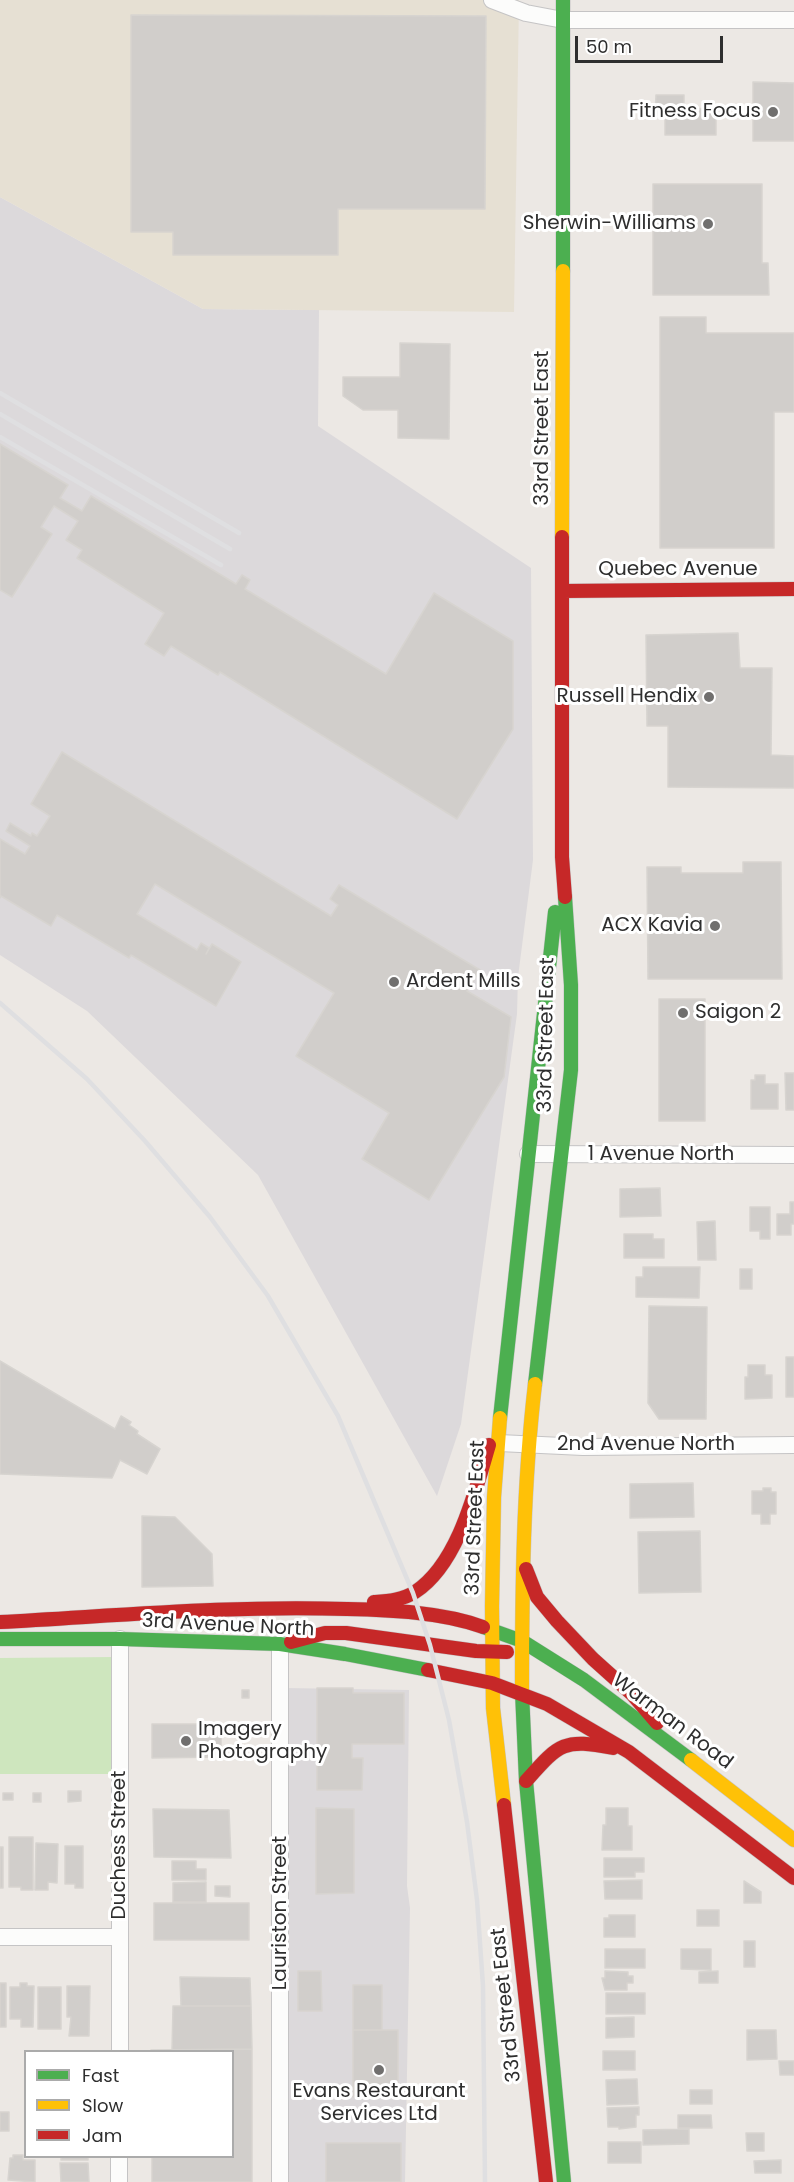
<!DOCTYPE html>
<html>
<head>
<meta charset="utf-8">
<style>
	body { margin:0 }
	#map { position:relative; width:794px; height:2182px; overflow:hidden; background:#ece8e4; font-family:Poppins,sans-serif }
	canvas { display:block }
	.legend { position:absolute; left:24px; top:2050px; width:210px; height:108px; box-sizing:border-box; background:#fff; border:2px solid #ababab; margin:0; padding:8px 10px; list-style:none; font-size:18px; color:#2e2e2e }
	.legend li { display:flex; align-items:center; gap:12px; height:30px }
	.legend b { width:30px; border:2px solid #ababab }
	.scale { position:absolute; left:575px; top:36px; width:148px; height:27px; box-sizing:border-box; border:3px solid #2e2e2e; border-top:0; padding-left:8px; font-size:18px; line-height:21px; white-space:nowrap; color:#2e2e2e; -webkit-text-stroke:4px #fff; paint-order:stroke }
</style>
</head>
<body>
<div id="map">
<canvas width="794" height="2182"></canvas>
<ul class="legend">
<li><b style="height:8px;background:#4caf50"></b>Fast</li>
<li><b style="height:8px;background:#ffc107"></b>Slow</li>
<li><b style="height:8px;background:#c62828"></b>Jam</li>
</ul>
<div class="scale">50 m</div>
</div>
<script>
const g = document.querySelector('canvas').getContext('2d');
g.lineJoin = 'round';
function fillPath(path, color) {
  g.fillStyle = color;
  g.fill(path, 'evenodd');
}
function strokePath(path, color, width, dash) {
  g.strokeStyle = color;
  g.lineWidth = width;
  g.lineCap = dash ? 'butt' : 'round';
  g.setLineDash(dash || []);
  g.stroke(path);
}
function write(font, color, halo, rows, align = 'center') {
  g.font = font + ' Poppins,sans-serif';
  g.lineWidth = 6;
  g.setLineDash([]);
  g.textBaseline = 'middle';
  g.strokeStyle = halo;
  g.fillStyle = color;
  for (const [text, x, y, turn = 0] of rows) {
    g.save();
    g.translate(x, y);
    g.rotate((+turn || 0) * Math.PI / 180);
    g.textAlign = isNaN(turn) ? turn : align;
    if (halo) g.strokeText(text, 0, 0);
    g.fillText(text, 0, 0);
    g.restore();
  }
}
const industrial = new Path2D(`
	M0,197l203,112 116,1 -1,116 213,142 2,292 -15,117 -1,37 -56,410 -24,72 -179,-321 -171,-164 -87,-56z
	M285,1688l124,2 -2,196 3,22 -5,274h-116z`);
const education = new Path2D(`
	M0,0h519l-5,312 -311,-3 -203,-112z`);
const green = new Path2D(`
	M114,1657l-1,117h-113v-116z`);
const building = new Path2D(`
	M131,15l355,1 -1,193h-147v46h-165v-23h-42z
	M753,82l41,1v58h-41z
	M656,95h28v13l32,1v26h-51v-20h-10z
	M653,184h109v79h6l1,32h-116z
	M660,317h46v16h88v79h-20v136h-114z
	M400,343l50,1 -1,95 -51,-1v-28h-35l-20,-14v-19h57z
	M0,444l68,41 -8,13 22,13 9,-15 145,88 6,-9 8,5 -5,9 141,85 48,-81 79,48v88l-56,90 -237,-147 -2,3 -47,-29 -7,10 -19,-12 19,-31 -87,-55 5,-8 -16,-10 12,-19 -24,-15 -13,21 11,7 -40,63 -12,-7z
	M738,633l2,35h32l-1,87 23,1v32l-126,-1v-61h-21l-1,-91z
	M62,752l269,164 7,-11 -8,-6 9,-14 141,85 -13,21 44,26 -7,60 -75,123 -67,-41 27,-46 -93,-57 38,-63 -179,-109 -18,30 60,36 4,-7 8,5 -3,6 6,-10 29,18 -25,44 -85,-51 -2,3 -72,-43 -6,11 -50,-30 -1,2v-59l25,15 5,-8 -24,-15 4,-8 21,13 1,-3 5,3 13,-20 -19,-12z
	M743,862h38l1,117h-134l-1,-112h34v6h62z
	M659,999h46v122h-46z
	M785,1073h9v37h-8z
	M755,1075h10v9h13v25h-27v-29h4z
	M660,1188l1,28 -41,1v-28z
	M790,1202h4v22h-3v11h-14v-21h13z
	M750,1207h20v32h-10v-8h-10z
	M715,1221l1,39h-18l-1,-38z
	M624,1234h29v5h11v19h-40z
	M643,1267h57l-1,31 -63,-1v-20h7z
	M740,1269h12v20h-12z
	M649,1306l58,1 -1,112h-47l-11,-16z
	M786,1357h8v40h-8z
	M0,1361l115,68 6,-13 10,6 -2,3 9,6 -1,3 23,15 -13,25 -27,-14 -8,18 -112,-4z
	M748,1365h17v10h7v23l-27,1v-22h3z
	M693,1483l1,34 -64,1v-34z
	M763,1488h8v4h5v22h-6v10h-9v-10h-9v-23h11z
	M142,1516l33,1 37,37 1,32 -71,1z
	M700,1531l1,61 -62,1 -1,-61z
	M317,1688h36v5h51v51h-52v14h11l-1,32h-45z
	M242,1690h7v8h-7z
	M152,1724h69v33l-69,1z
	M68,1791h13v10l-13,1z
	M3,1793h10v7h-10z
	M33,1793h8v9h-8z
	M316,1808l38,1v84l-38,1z
	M606,1808h22v18h4v24h-30l1,-25h3z
	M153,1809l76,1 2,48 -77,-1z
	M9,1837h24v53h-12v-3h-12z
	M36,1843l22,1 -1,39 -9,-1v8h-13z
	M65,1846h18v42h-8v-4h-10z
	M0,1847h3v41h-3z
	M604,1858h40v14h-9v5h-31z
	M172,1861h24v8h10v11h-34z
	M642,1880v19h-37l-1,-18z
	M744,1881l17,11v11h-17z
	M206,1882v20h-33v-19z
	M215,1886h15v11l-15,-1z
	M154,1903h95v37h-95z
	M697,1910h22v16h-22z
	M609,1915h26v22h-31v-19h5z
	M744,1941h11v26h-11z
	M605,1949h40v19h-40z
	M681,1949h30v21l-30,-1z
	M298,1971h23l1,40h-24z
	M605,1971l23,1v4h5v7h-6v7h-22l-3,-12h3z
	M718,1971v12h-19v-11z
	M180,1977l70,1 1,28h-70z
	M0,1983h6v44h-6z
	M20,1983h7v3h7l-1,41h-12v-8h-11v-32h10z
	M353,1985h29v45h-29z
	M67,1986h23l-1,50h-20l2,-19h-4z
	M38,1987h23v42h-23z
	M606,1993h39v21h-39z
	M173,2006h78l1,43 -80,1z
	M634,2017v20l-28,1v-20z
	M353,2030h45v67h-45z
	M747,2030h29l1,29 -30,1z
	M252,2049v133h-100v-26h80v-104h-81v-2z
	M603,2051h32v19h-32z
	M779,2061h15v14h-14z
	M637,2079l1,25 -31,1 -1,-25z
	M690,2090h22v14h-22z
	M639,2107v8h-3v12l-17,2v-2h-11l-1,-19z
	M0,2112h9v19h-9z
	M678,2115h33l1,13h-34z
	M689,2129v15l-46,1v-15z
	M746,2133h18v18h-17z
	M608,2142h33v21h-33z
	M326,2143h75v39h-75z
	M13,2155h10v5h12v22l-27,-2 2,-22h3z
	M61,2156h27v4h-27z
	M781,2160v13h-26l-1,-12z
	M60,2163h28l1,19h-28z`);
const street = new Path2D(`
	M492,0l34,13 37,7h231
	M528,1154l266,1
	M499,1443l84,4 211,-2
	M0,1937h120
	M120,2052v-413
	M119,2182v-26
	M280,2182v-538`);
const fast = new Path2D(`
	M563,271v-271
	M535,1384l36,-314v-85l-6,-88
	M500,1418l55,-506
	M483,1627l39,14 62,39 107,80
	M0,1639h120l160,5 65,10 83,16
	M522,1692l4,89 38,401`);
const slow = new Path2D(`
	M562,537l1,-266
	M500,1418l-6,79 -2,109 1,102 11,97
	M522,1692c0,-103 1,-205 13,-308
	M691,1760l103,80`);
const jam = new Path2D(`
	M562,537v320l3,40
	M562,591l232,-2
	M526,1569l11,28 20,24 36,38 39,35 25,29
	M374,1602c13,-1 29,-2 41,-10 43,-28 60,-100 74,-147
	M0,1622c115,-6 232,-17 347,-13 43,1 95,3 136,18
	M291,1642l34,-9h21l130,18 31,1
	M428,1670l64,13 55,21 82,48 165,126
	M526,1781c33,-37 37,-43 87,-33
	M504,1805l42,377`);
const rail = new Path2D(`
	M0,393l239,140
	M0,414l230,135
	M0,437l221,128
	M0,1003l87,76 58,62 65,76 58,79 70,120 75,177 17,52 19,75 18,102 10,78 6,86 2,196`);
const markers = [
	[773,112,6,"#706f6e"],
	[708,224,6,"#706f6e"],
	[709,697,6,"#706f6e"],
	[715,926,6,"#706f6e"],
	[394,982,6,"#706f6e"],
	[683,1013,6,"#706f6e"],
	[186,1741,6,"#706f6e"],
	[379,2070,6,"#706f6e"]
];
const poiNames = [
	["Fitness Focus",761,112],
	["Sherwin-Williams",696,224],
	["Russell Hendix",697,697],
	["ACX Kavia",703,926],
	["Ardent Mills",406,982,"left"],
	["Saigon 2",695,1013,"left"],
	["Imagery",198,1730,"left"],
	["Photography",198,1753,"left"],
	["Evans Restaurant",379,2092,"center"],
	["Services Ltd",379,2115,"center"]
];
const streetNames = [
	["33rd Street East",543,428,-90],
	["Quebec Avenue",678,570],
	["33rd Street East",547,1035,-89],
	["1 Avenue North",661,1155],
	["2nd Avenue North",646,1445],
	["33rd Street East",476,1518,-88],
	["3rd Avenue North",228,1626,3],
	["Warman Road",672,1722,37],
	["Duchess Street",120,1845,-90],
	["Lauriston Street",281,1913,-90],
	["33rd Street East",507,2005,-96]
];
fillPath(industrial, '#dcd9db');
fillPath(education, '#e6e0d3');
fillPath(green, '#cee6be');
fillPath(building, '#d1cecb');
strokePath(building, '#d7d4d0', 1.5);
strokePath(street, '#c5c4c5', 18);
strokePath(fast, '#c5c4c5', 15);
strokePath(slow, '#c5c4c5', 15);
strokePath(jam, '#c5c4c5', 15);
strokePath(street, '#fcfcfb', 16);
strokePath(fast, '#4caf50', 14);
strokePath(slow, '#ffc107', 14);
strokePath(jam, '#c62828', 14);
strokePath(rail, '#dfdfe1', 4.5);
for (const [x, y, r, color] of markers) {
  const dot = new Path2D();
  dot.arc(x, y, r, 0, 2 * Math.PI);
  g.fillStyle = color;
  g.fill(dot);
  strokePath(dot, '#fff', 2);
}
write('20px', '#2e2e2e', '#fff', poiNames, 'right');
write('20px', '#2e2e2e', '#fff', streetNames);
</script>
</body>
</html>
